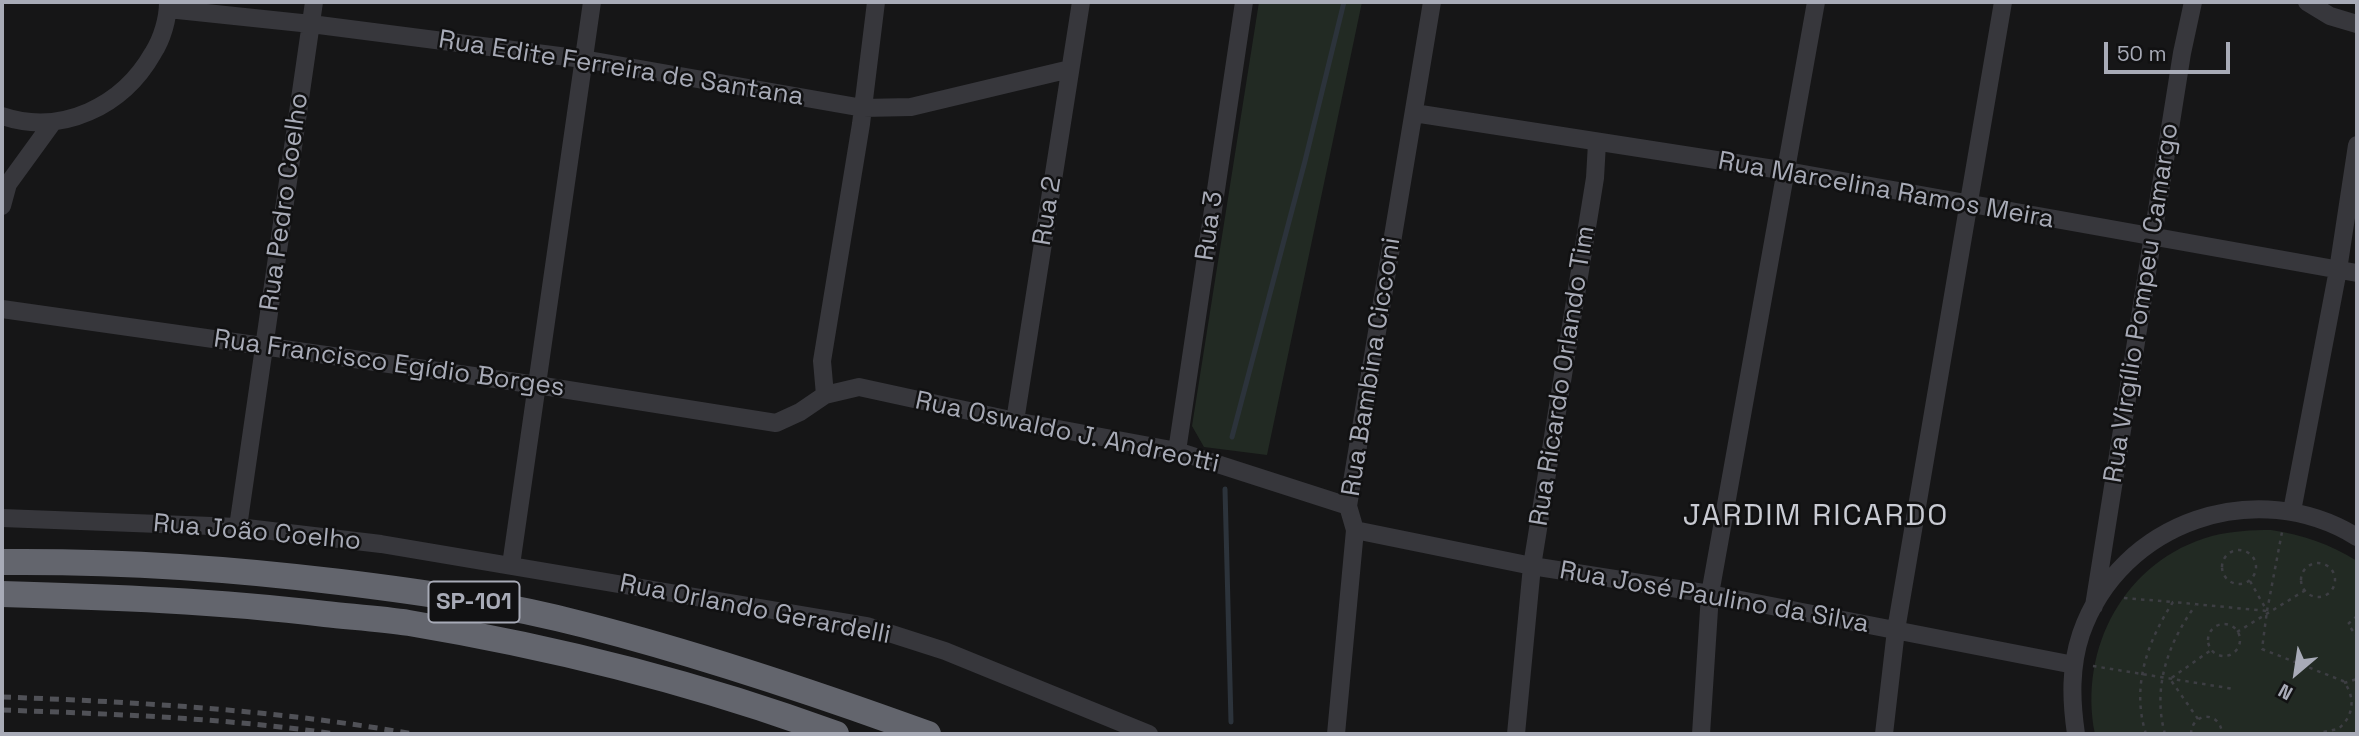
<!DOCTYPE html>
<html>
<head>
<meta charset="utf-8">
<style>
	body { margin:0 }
	#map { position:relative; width:2359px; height:736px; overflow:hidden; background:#161617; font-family:"Space Grotesk",sans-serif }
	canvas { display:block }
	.frame { position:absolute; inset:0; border:4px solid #a8abb7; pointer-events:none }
	.north { position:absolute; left:2261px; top:638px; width:70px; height:70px; -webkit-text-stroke:5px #111112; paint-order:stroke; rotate:209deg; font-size:19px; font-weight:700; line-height:28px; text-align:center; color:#a8abb7 }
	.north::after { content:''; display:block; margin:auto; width:24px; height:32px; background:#a8abb7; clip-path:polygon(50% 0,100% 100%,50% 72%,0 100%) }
	.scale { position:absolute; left:2104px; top:42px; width:126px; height:32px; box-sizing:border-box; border:4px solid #a8abb7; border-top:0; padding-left:9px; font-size:21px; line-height:24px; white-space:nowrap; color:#a8abb7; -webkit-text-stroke:5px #111112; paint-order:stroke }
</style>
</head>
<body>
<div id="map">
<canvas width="2359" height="736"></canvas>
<div class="frame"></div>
<div class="north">N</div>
<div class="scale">50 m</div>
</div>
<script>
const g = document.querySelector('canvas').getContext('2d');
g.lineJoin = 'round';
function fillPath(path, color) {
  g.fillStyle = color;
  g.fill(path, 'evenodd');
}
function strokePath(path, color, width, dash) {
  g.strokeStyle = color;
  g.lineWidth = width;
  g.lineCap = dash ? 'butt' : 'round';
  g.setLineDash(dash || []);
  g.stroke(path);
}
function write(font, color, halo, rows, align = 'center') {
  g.font = font + ' "Space Grotesk",sans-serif';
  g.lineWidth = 5;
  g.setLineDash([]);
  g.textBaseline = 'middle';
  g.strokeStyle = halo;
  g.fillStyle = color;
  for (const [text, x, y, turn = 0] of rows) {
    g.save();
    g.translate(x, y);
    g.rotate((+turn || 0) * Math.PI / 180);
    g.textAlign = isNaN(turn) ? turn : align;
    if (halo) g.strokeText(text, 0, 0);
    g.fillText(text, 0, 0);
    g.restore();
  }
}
const green = new Path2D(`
	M1259,2h103l-95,453 -63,-8 -12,-21z
	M2271,530c32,5 59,14 86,31v173h-262c-17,-86 30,-174 117,-198 20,-5 39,-6 59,-6z`);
const stream = new Path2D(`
	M1232,437l73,-276 39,-159
	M1225,489l6,233`);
const path = new Path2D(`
	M2222 567a17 17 0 1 1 34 0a17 17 0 1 1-34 0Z
	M2301 580a17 17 0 1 1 34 0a17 17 0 1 1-34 0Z
	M2250,581l17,30
	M2124,598l49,4
	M2267,611l15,-79 -2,-3
	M2357,616l-9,8 9,13
	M2208 640a16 16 0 1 1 32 0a16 16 0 1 1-32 0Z
	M2237,632l67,-41
	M2093,666l141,23
	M2344,683l13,-4
	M2198,719l-28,-40 41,-29
	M2146,734c-15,-47 1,-92 27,-132l94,9 -5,38 81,32c13,15 11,36 -5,48l-24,5
	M2165,734c-13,-46 3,-91 30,-128
	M2191,734c1,-23 30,-23 31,0`);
const minor = new Path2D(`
	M2307,2l23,14 27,8
	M168,9l143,15 272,35 280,49 48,-1 159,-38
	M1414,113l373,58 570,102
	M2,116c60,20 121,-10 151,-63 9,-14 15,-34 15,-51
	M2,206l6,-22 45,-62
	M2,309l535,76 239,38 24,-11 25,-17 -3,-34 39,-237 15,-122
	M825,395l34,-8 156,34 162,30 171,55
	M1015,421l66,-419
	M1177,451l67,-449
	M2292,511l46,-241 19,-125
	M2,518l236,9 143,17 486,82 78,25 204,83
	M238,527l76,-525
	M1355,530l177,36 178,28 364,71
	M511,565l81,-563
	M2094,606l88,-553 11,-51
	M1336,734l19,-204 -7,-24 84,-504
	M1516,734l16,-168 63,-388 2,-35
	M1701,734l9,-140 106,-592
	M1884,734l12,-104 107,-628
	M2076,734c-5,-34 -6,-67 5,-100 39,-113 176,-159 276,-97`);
const highway = new Path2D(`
	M2,562c113,-1 226,6 338,20 82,10 165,22 245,43 117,30 230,68 343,109
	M2,594c108,3 216,7 323,20 28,3 57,5 84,9 143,24 291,61 427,111`);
const rail = new Path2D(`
	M2,697c137,5 276,13 411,37
	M2,710c112,4 223,8 334,24`);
const shields = [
	[474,602,91]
];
const shieldNames = [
	["SP-101",474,602]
];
const streetNames = [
	["Rua Edite Ferreira de Santana",621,69,9],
	["Rua Marcelina Ramos Meira",1886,191,10],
	["Rua Pedro Coelho",285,202,-82],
	["Rua 2",1048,211,-81],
	["Rua 3",1210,226,-82],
	["Rua Virgílio Pompeu Camargo",2142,303,-81],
	["Rua Francisco Egídio Borges",389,364,8],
	["Rua Bambina Cicconi",1372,367,-81],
	["Rua Ricardo Orlando Tim",1563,376,-81],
	["Rua Oswaldo J. Andreotti",1067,433,12],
	["Rua João Coelho",257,533,5],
	["Rua José Paulino da Silva",1714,598,10],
	["Rua Orlando Gerardelli",755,610,11]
];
const quarterNames = [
	["JARDIM RICARDO",1816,517]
];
fillPath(green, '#222a23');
strokePath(stream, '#2c333b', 5);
strokePath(path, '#3d3e43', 2.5, [3.5, 5]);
strokePath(minor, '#37373c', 18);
strokePath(highway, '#63656d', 26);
strokePath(rail, '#505157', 5, [9, 7]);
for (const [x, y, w] of shields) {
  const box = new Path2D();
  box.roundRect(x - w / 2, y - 20.5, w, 41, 5);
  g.fillStyle = '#111112';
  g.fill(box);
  strokePath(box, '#a8abb7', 2);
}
write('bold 24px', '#a8abb7', null, shieldNames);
write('26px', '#a8abb7', '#111112', streetNames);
g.letterSpacing = '2px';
write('30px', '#c9cbd3', '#111112', quarterNames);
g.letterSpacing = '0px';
</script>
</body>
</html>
